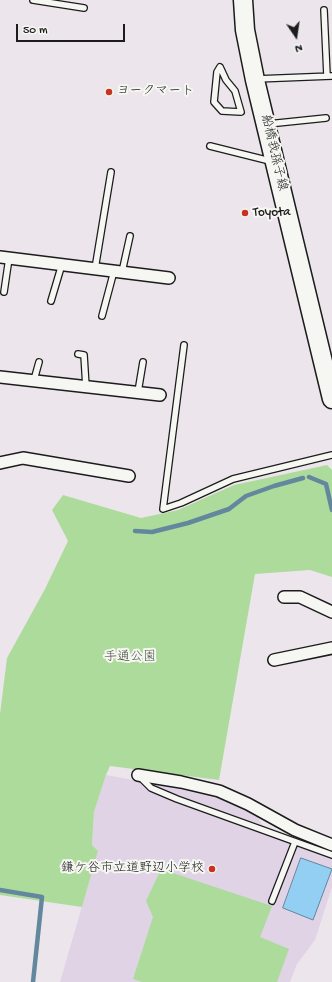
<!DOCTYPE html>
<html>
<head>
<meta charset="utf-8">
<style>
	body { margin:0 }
	#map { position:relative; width:332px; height:982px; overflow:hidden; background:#ece6ec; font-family:"Gochi Hand",sans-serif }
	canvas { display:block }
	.north { position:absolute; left:276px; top:16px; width:40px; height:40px; -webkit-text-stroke:3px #f6f6f2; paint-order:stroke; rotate:167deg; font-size:11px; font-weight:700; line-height:16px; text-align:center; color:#1c1c1c }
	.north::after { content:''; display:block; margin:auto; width:14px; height:18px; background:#1c1c1c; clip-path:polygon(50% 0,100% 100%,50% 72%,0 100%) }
	.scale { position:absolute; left:16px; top:24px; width:109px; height:18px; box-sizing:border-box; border:2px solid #1c1c1c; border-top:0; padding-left:5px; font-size:12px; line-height:14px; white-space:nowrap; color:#1c1c1c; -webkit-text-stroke:3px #f6f6f2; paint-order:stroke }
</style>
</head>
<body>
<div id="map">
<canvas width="332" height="982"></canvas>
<div class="north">N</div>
<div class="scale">50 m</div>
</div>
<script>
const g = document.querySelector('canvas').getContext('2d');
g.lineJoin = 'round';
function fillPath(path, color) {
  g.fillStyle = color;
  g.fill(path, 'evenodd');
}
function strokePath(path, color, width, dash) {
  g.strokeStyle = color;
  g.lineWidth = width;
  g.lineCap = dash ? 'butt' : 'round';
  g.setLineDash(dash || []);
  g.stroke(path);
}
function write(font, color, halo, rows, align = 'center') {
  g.font = font + ' "Gochi Hand","Klee One",sans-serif';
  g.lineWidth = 4;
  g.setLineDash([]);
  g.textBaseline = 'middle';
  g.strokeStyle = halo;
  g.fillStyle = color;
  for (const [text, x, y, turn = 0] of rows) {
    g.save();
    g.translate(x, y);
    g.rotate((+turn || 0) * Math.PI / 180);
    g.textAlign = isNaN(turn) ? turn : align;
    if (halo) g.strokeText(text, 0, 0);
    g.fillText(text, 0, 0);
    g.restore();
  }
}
const built = new Path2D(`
	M106,775l116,21 33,16 7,13 70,26v36l-17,53 -18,24 -7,18h-230l38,-131 -6,-6 2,-33z`);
const green = new Path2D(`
	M327,465l5,5v107l-22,-7 -55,4 -36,206 -109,-14 -4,9 -12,37 -2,33 6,6 -16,56 -82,-12v-181l7,-56 38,-69 23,-48 -16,-31 11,-15 78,23 37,-8 56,-25z
	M161,869l111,37 -12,31 29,12 -12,33h-135l-9,-3 20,-62 -7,-16z`);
const water = new Path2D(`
	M301,858l31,11 -19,51 -30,-12z`);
const stream = new Path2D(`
	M309,477l17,7 6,26
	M135,531l17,1 36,-9 41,-14 17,-13 28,-10 29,-8
	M0,890l42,7 -9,85`);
const service = new Path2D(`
	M33,0l51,8
	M324,10l3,66
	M220,67l6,13 9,11 6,21 -19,-1 -8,-9 3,-30z
	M256,79l76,-3
	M268,124l58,-6
	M210,146l60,15
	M95,269l16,-97
	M122,272l8,-36
	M4,292l5,-34
	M51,301l11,-37
	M102,316l12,-45
	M184,345l-21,164 18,-6 52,-24 99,-24
	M78,354l6,1 2,32
	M34,380l5,-18
	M138,392l5,-30
	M141,778l10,10 26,11 155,56
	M272,901l23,-59`);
const minor = new Path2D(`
	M0,257l169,21
	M0,377l160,18
	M0,463l23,-5 106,18
	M284,597h16l32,15
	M274,660l58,-12
	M138,775l43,7 38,9 29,13 47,26 37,15`);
const primary = new Path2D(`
	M243,0l2,30 10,50 77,319`);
const markers = [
	[109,92,4,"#c8321e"],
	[245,213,4,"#c8321e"],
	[212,869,4,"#c8321e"]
];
const poiNames = [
	["ヨークマート",117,92],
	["Toyota",253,213],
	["鎌ケ谷市立道野辺小学校",204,869,"right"]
];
const streetNames = [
	["船橋我孫子線",273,153,77]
];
const parkNames = [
	["手通公園",130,658]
];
fillPath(built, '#dfd3e5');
fillPath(green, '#addb9b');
fillPath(water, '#93cff3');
strokePath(water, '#63879d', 1);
strokePath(stream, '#63879d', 4.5);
strokePath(service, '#1c1c1c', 8);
strokePath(minor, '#1c1c1c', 14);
strokePath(primary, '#1c1c1c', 21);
strokePath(service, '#f6f6f2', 5.5);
strokePath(minor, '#f6f6f2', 11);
strokePath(primary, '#f6f6f2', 18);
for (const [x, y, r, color] of markers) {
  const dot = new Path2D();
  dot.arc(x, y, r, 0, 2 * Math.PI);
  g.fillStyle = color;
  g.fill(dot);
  strokePath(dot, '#f6f6f2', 1.5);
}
write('13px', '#1c1c1c', '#f6f6f2', poiNames, 'left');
write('13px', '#1c1c1c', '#f6f6f2', streetNames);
write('13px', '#485542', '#f6f6f2', parkNames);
</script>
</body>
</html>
